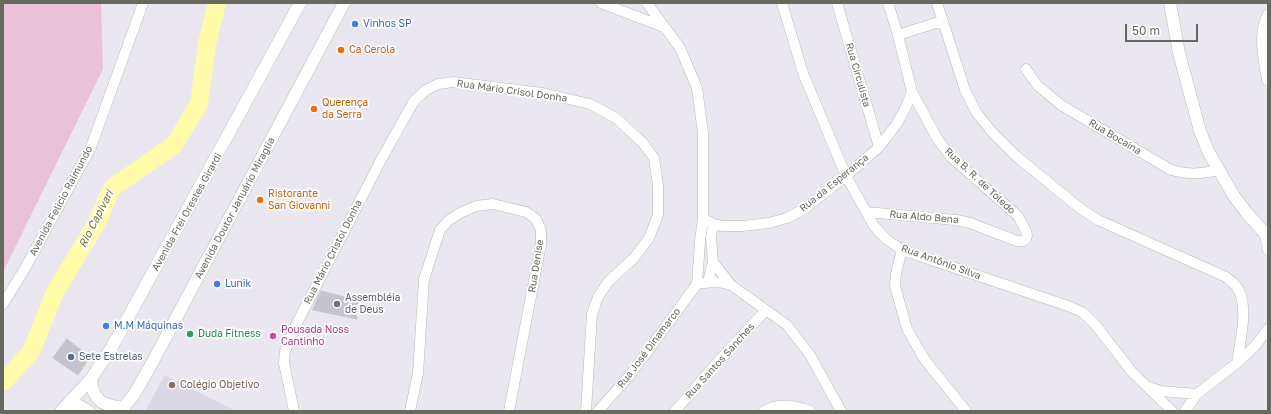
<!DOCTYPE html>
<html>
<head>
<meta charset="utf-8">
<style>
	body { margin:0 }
	#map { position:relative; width:1271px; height:414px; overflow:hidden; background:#eae7f1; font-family:"Golos Text",sans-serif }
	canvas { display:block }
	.frame { position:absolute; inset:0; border:4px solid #67685e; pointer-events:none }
	.scale { position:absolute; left:1125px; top:24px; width:73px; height:18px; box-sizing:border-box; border:2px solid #67685e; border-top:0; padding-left:5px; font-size:12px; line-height:14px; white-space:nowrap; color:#67685e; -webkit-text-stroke:3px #fff; paint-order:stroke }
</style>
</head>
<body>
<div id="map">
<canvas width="1271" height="414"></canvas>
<div class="frame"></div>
<div class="scale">50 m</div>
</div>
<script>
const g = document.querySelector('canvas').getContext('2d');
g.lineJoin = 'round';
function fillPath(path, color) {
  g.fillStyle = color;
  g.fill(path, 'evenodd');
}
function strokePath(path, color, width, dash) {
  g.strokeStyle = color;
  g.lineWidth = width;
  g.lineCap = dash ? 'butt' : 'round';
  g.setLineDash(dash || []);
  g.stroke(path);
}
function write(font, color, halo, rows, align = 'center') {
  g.font = font + ' "Golos Text",sans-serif';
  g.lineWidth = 3.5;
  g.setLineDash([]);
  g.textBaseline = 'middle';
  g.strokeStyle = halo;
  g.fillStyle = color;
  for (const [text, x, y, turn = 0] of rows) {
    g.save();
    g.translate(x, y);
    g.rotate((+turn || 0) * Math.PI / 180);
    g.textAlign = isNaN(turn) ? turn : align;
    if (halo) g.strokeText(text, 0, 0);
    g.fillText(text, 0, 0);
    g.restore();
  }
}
const education = new Path2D(`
	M165,375l39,20 32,16h-91z`);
const green = new Path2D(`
	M3,3h98l2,66 -100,203z`);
const river = new Path2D(`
	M3,382l28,-30 24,-60 41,-68 16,-36 62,-43 25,-41 8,-60 10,-41`);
const building = new Path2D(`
	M321,291l39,10 -6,6 3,12 -44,-9z
	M67,339l23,18 -12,18 -25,-17z`);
const street = new Path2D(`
	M601,3l63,24
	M647,3l33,45 17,40 6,45v85l-3,23 -3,43
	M782,3l21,70 43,103 28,50 12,13 16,11 166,56 14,6 12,11 38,49 40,39
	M837,3l42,144
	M937,3l28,87 11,22 16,20 24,24 65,53 17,11 128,57c3,3 7,5 10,9 14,17 4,56 1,77
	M898,35l44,-14
	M1026,69l11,16 24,20 110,65c20,5 28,4 48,0
	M1267,80c-3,-21 -10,-46 1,-66
	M866,212l90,8 14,3 47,18h6l3,-2 1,-4 -2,-6 -7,-13 -67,-59 -13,-17 -26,-48 -14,-57 -10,-32
	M703,218l10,6 10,2h19l27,-3 18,-5 17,-9 42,-33 33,-29 17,-22 9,-16 7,-17
	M1265,234l3,16
	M902,250l-6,23 -1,13 12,43 18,31 41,51
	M713,262l18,23
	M708,282l5,-20 -2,-25 2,-13
	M697,284c13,-2 22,-3 34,1l56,40 23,30 31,56
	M3,304l21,-34 67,-123 52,-144
	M1149,387l11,4 37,3
	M294,411l-10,-48 1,-12 11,-26 86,-167 32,-57 12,-11 12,-6 15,-2 89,11 48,11 26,14 27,25 11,15 4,27v30l-9,23 -15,20 -26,24 -10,15 -6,17 -6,97
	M410,411l8,-38 6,-94 16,-49 9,-10 11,-7 16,-7 17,-2 33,8 10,7 5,11v14l-32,167
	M598,411l32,-36 67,-91
	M675,411l40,-46 50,-54
	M764,411c15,-9 31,-6 46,0
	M1185,411l12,-17 40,-31 19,-18 12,-16`);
const secondary = new Path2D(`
	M1170,3l9,50 21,78 9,22 25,43 12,16 22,25
	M91,379c2,23 12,26 32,29
	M69,404l10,2 9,5
	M61,411l30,-32 21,-32 188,-344
	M121,411l14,-18 16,-28 193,-362`);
const markers = [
	[355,24,4,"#3f7fe0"],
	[341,50,4,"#e8710a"],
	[314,109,4,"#e8710a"],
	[260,200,4,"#e8710a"],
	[217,284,4,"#3f7fe0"],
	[337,304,4,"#6b7280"],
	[106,326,4,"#3f7fe0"],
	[190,334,4,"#2e9e5b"],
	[273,336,4,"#d1479c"],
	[71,357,4,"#5c6f8a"],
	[172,385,4,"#8d6e63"]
];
const shopNames = [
	["Vinhos SP",363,24],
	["Lunik",225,284],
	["M.M Máquinas",114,326]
];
const foodNames = [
	["Ca Cerola",349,50],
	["Querença",322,103],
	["da Serra",322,115],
	["Ristorante",268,194],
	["San Giovanni",268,206]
];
const streetNames = [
	["Rua Circulista",858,75,74],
	["Rua Mário Crisol Donha",512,91,8],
	["Rua Bocaina",1115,137,31],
	["Rua B. R. de Toledo",980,181,43],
	["Rua da Esperança",834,183,-39],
	["Avenida Felicio Raimundo",61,201,-62],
	["Avenida Doutor Januário Miraglia",235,208,-62],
	["Avenida Frei Orestes Girardi",187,212,-61],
	["Rua Aldo Bena",924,217,5],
	["Rua Mário Cristol Donha",333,252,-63],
	["Rua Antônio Silva",941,262,20],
	["Rua Denise",536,266,-81],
	["Rua José Dinamarco",649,348,-53],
	["Rua Santos Sanches",720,361,-48]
];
const worshipNames = [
	["Assembléia",345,298],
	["de Deus",345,310]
];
const hotelNames = [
	["Pousada Noss",281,330],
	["Cantinho",281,342]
];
const leisureNames = [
	["Duda Fitness",198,334]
];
const serviceNames = [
	["Sete Estrelas",79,357]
];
const educationNames = [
	["Colégio Objetivo",180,385]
];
const waterNames = [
	["Rio Capivari",96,219,-63]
];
fillPath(education, '#dbd8e3');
fillPath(green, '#e9c2d5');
strokePath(river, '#fffba9', 18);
fillPath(building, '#c5c4cc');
strokePath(building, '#c8c4d6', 1);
strokePath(street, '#b8bab2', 11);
strokePath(secondary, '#bbbcb3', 13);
strokePath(street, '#fff', 10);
strokePath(secondary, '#fff', 12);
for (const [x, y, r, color] of markers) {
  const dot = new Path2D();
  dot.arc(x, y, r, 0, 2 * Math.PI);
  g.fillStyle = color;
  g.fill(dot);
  strokePath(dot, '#fff', 1.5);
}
write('10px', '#366cbe', '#fff', shopNames, 'left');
write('10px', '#c56008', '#fff', foodNames, 'left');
write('10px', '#67685e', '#fff', streetNames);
write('10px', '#5b616d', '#fff', worshipNames, 'left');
write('10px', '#b23c85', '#fff', hotelNames, 'left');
write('10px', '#27864d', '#fff', leisureNames, 'left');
write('10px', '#4e5e75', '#fff', serviceNames, 'left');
write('10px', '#785e54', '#fff', educationNames, 'left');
write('italic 11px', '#74772d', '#fff', waterNames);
</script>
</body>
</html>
